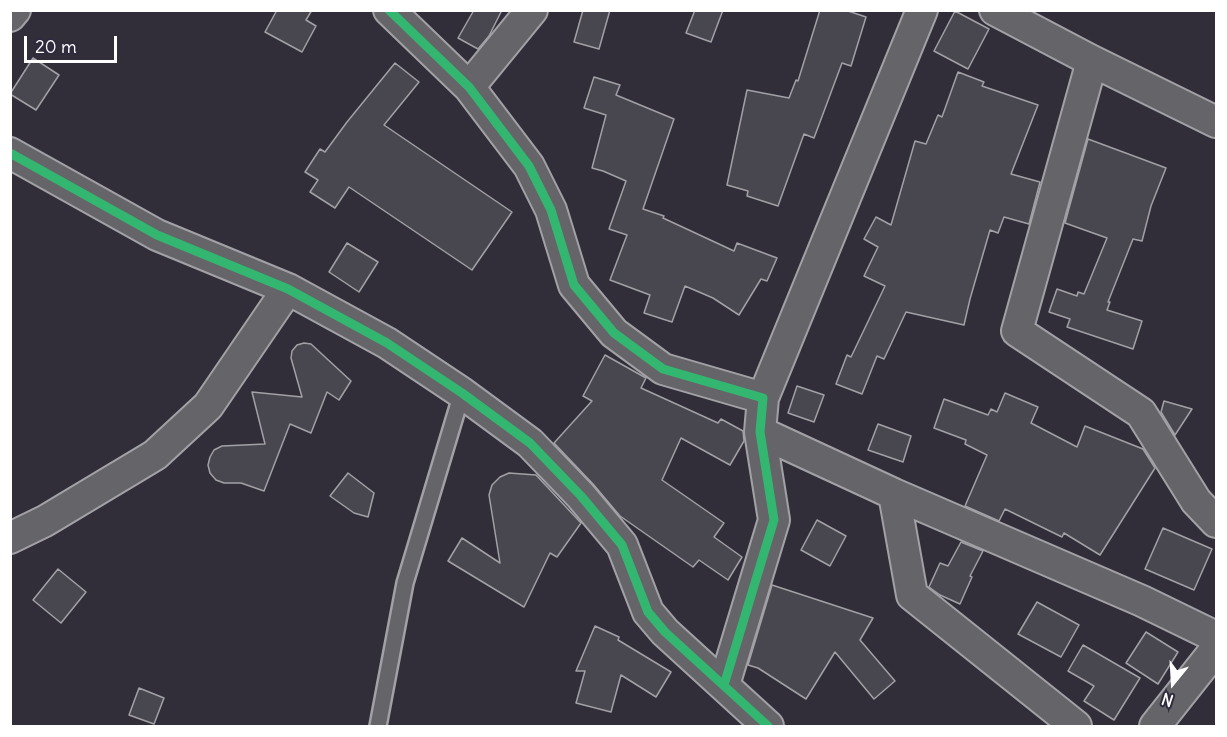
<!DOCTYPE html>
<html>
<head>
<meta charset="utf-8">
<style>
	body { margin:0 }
	#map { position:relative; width:1227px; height:737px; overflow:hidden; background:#312e39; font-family:Delius,sans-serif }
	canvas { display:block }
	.frame { position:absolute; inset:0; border:12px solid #fff; pointer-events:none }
	.north { position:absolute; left:1143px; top:653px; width:60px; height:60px; -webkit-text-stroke:4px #2f2a3d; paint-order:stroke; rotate:198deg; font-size:16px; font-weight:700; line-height:24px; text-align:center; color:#fff }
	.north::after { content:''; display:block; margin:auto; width:21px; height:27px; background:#fff; clip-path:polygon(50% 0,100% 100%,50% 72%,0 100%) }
	.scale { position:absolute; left:24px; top:36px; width:93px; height:27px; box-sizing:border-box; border:3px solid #fff; border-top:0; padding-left:8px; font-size:18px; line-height:21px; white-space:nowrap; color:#fff; -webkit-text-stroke:4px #2f2a3d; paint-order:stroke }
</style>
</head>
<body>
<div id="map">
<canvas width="1227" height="737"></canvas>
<div class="frame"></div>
<div class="north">N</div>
<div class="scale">20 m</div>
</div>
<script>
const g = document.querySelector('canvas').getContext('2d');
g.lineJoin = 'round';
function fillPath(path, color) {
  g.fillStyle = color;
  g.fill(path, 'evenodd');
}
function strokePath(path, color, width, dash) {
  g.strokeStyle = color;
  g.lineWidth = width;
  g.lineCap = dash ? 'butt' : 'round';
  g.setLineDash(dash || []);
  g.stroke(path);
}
const building = new Path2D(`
	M277,10h35l-6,10 10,6 -14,26 -37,-20z
	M474,10h28l-13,26 -11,13 -20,-11z
	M583,10h27l-11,39 -25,-7z
	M695,10h28l-12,32 -25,-9z
	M820,10h25l21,7 -15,49 -9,-3 -28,75 -10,-4 -26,72 -31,-10 1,-5 -21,-6 20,-95 42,8 7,-18 2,1z
	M955,11l34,18 -21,40 -34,-18z
	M33,58l26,17 -23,35 -26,-16z
	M395,63l24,19 -35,43 128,87 -40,58 -123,-83 -14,21 -25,-16 8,-12 -13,-8 15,-23 5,3 22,-30z
	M958,72l26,10 -2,4 56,19 -27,69 29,8 -11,42 -25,-7 -6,16 -8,-3 -20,69 -6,26 -58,-13 -22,47 -7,-3 -15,38 -26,-10 11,-29 4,2 34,-71 -21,-10 14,-29 -14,-8 12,-22 15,8 24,-84 11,3 12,-29 4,2z
	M594,77l26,8 -4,10 58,24 -31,90 21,7 -1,2 71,33 3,-8 40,15 -10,23 -6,-2 -22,36 -26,-17 -28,-12 -13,36 -28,-9 6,-18 -40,-15 17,-45 -18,-6 17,-48 -23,-10 -11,-3 14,-53 -22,-7z
	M1088,139l78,29 -15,38 -9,35 -9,-2 -25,63h2l-3,8 35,11 -9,28 -66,-22 3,-8 -21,-7 8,-23 20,7 1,-4 6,2 23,-56 -42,-15z
	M347,243l31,19 -19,30 -30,-20z
	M304,343l7,1 40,37 -12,19 -12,-8 -16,41 -21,-9 -26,67 -23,-8h-17l-8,-3 -6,-7 -2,-8 2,-8 4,-7 8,-4 43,-2 -13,-52 50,5 -11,-39 1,-7 5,-6z
	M605,355l41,23 -5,10 77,35 3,-4 22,12 1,10 -14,24 -49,-27 -19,42 62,43 -10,14 28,20 -14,23 -29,-20 -6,7 -73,-51 -27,-32 -39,-41 38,-42 -9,-5z
	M797,386l27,9 -10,27 -26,-9z
	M1005,393l33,14 -7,16 46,24 8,-21 58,23 12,19 -55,87 -36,-22 -2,4 -57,-28 -6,12 -34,-15 22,-51 -22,-11 1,-4 -32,-12 10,-29 44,16 3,-6 6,3z
	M1164,401l28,8 -17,26 -14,-23z
	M878,424l33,12 -8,26 -35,-12z
	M348,473l26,20 -6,24 -14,-4 -24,-17z
	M509,473l27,2 45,48 -24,34 -7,-4 -26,54 -76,-46 14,-23 38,25 -11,-68 3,-10 8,-8z
	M817,520l29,16 -16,30 -29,-16z
	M1163,528l49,21 -18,41 -49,-21z
	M961,542l22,9 -13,25 2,1 -12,27 -20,-9 -11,-8 11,-24 8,3z
	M58,569l28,23 -25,31 -28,-23z
	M772,585l101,33 -13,22 35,41 -21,18 -39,-47 -29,47 -48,-31 -10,-3z
	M1037,602l42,23 -18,32 -43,-23z
	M595,626l24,11 -1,3 53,32 -15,25 -35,-22 -10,37 -35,-9 9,-32h-9z
	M1146,632l32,20 -20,32 -32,-21z
	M1083,645l57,33 -26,42 -30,-19 10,-15 -26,-15z
	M139,688l25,10 -10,26 -25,-9z`);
const lane = new Path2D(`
	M378,726l27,-143 57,-190`);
const street = new Path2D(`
	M389,10l80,77 60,79 22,44 23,75 40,48 49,36 100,29 -3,34 14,88 -50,165
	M995,10l97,51 124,61
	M10,16l5,-6
	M1092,61l-75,270 124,82 55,88 20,21
	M469,87l63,-77
	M10,153l147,82 131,54 99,54 75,50 68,50 51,53 41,49 26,67 17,20 103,94
	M763,398l159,-388
	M760,432l134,62 248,107 74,36
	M894,494l18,101 164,131
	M10,538l35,-17 110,-66 53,-49 80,-117
	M1155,726l61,-77`);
const cycleway = new Path2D(`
	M389,10l80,77 60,79 22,44 23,75 40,48 49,36 100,29 -3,34 14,88 -50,165
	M10,153l147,82 131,54 99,54 75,50 68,50 51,53 41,49 26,67 17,20 103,94`);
fillPath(building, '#48464e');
strokePath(building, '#a2a1a6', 1.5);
strokePath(lane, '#a2a1a6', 20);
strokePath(street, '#a2a1a6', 34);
strokePath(lane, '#656469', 15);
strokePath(street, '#656469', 30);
strokePath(cycleway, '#33b770', 9);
</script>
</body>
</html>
